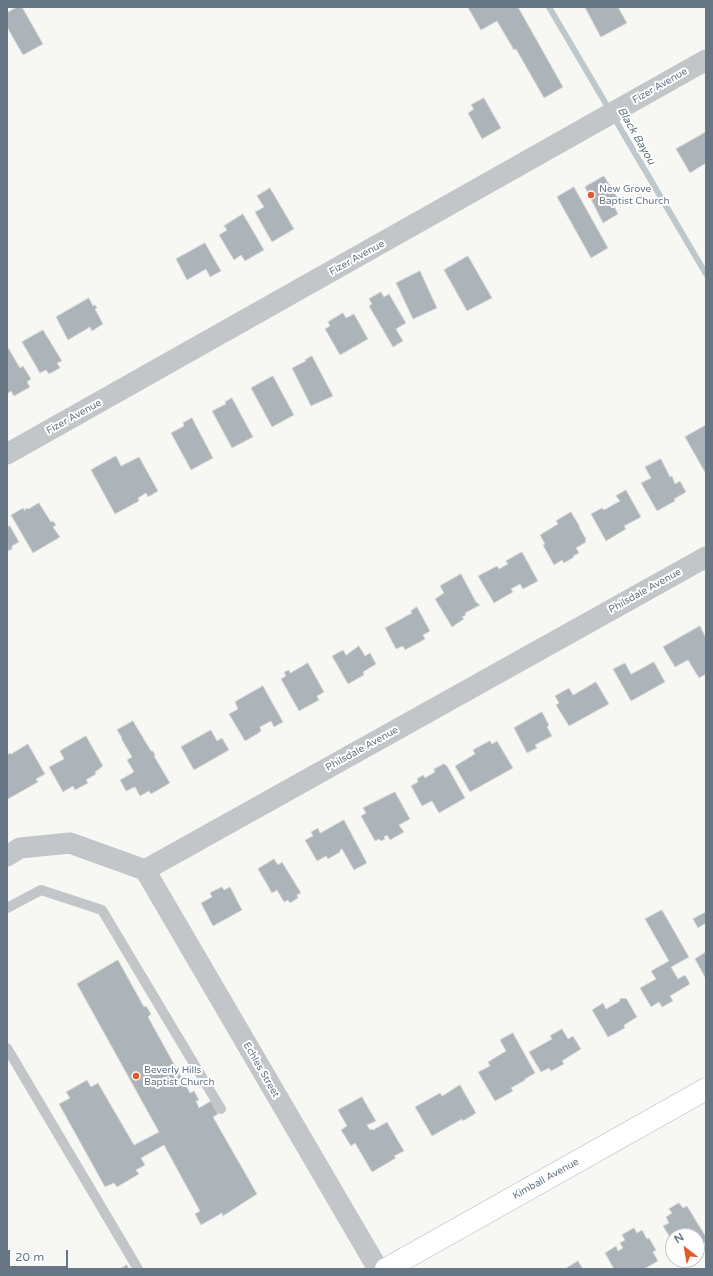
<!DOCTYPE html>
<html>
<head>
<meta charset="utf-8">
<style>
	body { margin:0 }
	#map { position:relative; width:713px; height:1276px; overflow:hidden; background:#f7f7f4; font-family:"Varela Round",sans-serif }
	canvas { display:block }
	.frame { position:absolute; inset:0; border:8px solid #667685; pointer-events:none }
	.north { position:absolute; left:665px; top:1228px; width:40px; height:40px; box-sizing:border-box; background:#fff; border:1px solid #c2c8ce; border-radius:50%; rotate:329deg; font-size:11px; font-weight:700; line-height:16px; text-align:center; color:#667685 }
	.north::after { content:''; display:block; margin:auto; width:14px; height:18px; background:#e35b28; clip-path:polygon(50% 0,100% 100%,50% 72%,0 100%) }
	.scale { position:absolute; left:8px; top:1250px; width:60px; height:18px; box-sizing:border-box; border:2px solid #667685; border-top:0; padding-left:5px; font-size:12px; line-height:14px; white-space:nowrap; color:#667685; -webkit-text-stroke:3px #fff; paint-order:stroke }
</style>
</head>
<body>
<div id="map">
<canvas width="713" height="1276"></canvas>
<div class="frame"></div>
<div class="north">N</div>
<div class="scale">20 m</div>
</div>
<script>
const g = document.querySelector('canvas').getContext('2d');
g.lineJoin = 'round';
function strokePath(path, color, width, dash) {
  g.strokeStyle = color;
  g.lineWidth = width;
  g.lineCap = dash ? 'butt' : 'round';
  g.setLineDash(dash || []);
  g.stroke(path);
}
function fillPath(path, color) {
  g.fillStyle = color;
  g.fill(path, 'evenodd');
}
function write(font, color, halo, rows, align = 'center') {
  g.font = font + ' "Varela Round",sans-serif';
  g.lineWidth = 4;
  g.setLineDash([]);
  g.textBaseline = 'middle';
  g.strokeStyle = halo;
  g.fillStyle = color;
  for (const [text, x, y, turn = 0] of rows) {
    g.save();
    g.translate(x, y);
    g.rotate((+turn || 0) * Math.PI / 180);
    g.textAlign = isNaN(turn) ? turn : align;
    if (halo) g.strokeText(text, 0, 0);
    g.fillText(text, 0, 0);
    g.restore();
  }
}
const stream = new Path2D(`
	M549,7l157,267`);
const building = new Path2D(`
	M17,7h5l21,37 -20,11 -16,-28v-14z
	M468,7h50l45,80 -19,11 -28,-49 -2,1 -17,-29 -16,9z
	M585,7h33l9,16 -26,14z
	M484,98l17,30 -19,11 -14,-26 6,-4 -3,-4z
	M706,132v31l-16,10 -14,-24z
	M604,176l16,26 -6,4 4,8 -15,9 -18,-36z
	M574,187l34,61 -17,10 -34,-61z
	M270,188l24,41 -22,13 -17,-30 9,-5 -7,-11z
	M243,214l21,36 -19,11 -4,-6 -7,5 -15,-25 8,-5 -3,-4z
	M205,243l16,28 -11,6 -4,-8 -19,11 -11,-21z
	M468,256l24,42 -25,13 -23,-41z
	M420,271l17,37 -24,11 -17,-36z
	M381,292l3,5 5,-3 17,29 -10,6 7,12 -10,6 -24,-41 3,-2 -3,-5z
	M89,298l4,8 2,-1 2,3 -2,1 8,15 -11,7 -2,-4 -22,13 -12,-23z
	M343,313l3,5 8,-4 14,25 -28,16 -15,-26 5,-3 -2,-4z
	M43,330l19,31 -5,2 3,5 -11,6 -3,-4 -6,3 -18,-31z
	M7,346l13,22 3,-2 8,13 -4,3 3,5 -16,9 -3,-5 -4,3z
	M312,356l21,40 -22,10 -19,-38 14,-7 -1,-1z
	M273,376l21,39 -22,12 -21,-39z
	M232,398l21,39 -21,11 -20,-37 14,-7 -1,-2z
	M192,418l21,40 -22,12 -20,-37 13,-7 -1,-3z
	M706,425v49l-21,-37z
	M116,456l5,10 18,-9 19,34 -10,6 -2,-4 -8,5 1,3 -24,13 -24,-44z
	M661,459l9,18 2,-1 3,8 5,-3 6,11 -12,7 1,2 -18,10 -16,-28 10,-5 -6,-11z
	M626,490l15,27 -17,9 2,3 -20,12 -15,-27 11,-6 2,2 16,-9 -4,-5z
	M39,503l12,19 2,-1 3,4 -3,2 7,10 -27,16 -22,-38 12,-7 2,3 -1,-1 3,-2 1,1z
	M571,512l9,15h-1l7,12 -1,1 1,2 -10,6 3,5 -6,3 1,1 -10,6 -2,-3 -8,5 -11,-20 2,-1 -5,-9 18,-11 -2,-3z
	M10,526l9,16 -7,4v3l-4,2 -1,-24z
	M522,552l16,29 -15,8 -3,-5 -9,5 2,3 -19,11 -16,-27 19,-10 2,3 9,-5 -2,-3z
	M461,574l15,28 4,3 -15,8 1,2 -4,2 2,2 -12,8 -17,-28 9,-6 -4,-7z
	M417,607l13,24 -7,4 2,4 -20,11 -2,-4 -7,3 -11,-21 27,-15 -1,-2z
	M700,626l6,12v36l-7,4 -11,-18 -13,7 -12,-20z
	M359,646l6,10 5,-3 6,11 -13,8 1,3 -16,9 -16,-28 11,-6 3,5z
	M654,662l11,20 -34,19 -18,-32 12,-6 6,11z
	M308,663l16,29 -7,4 2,4 -20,11 -18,-32 5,-3 -2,-4 5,-2 1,3z
	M596,682l13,22 -40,22 -13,-21 3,-2 -4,-7 14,-8 4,7z
	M263,686l20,36 -9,5 -3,-6 -11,6 1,4 -4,3 -12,7 -16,-27 9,-5 -3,-7z
	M542,712l7,13 -2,2 5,9 -17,9 2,3 -10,5 -13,-25z
	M133,721l18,30h2l2,4 -1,1 16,27 -19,11 -2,-3 -9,5 -5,-9 -9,4 -6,-11 14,-8 -7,-12 5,-3 -11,-19h1l-5,-8z
	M211,730l6,11 5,-3 7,12 -35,20 -13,-23z
	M86,736l17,30 -8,6 1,2 -10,6 2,3 -13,7 -2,-4 -10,6 -14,-25 15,-8 -4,-8z
	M490,741l2,3 5,-3 16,27 -43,24 -15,-26 20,-12 -2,-4z
	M28,744l17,30 -9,5 2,3 -30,17 -1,-2v-42l3,-2 1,1z
	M444,764l3,2 18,32 -26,15 -7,-12 -10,5 -11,-20 7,-4 -1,-3 6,-4 2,3 10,-6 -1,-3z
	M395,792l15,27 -11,6 5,7 -14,8 -3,-5 -3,2 1,2 -4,2 -2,-2 -4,2 -14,-25 5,-3 -3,-5z
	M344,820l23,43 -13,7 -12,-21 -2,1v2l-12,7 -2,-3 -9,5 -12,-21 8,-4 -2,-4 7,-4 2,5z
	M274,859l4,6 4,-3 19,31 -4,2 1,3 -8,5 -2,-3 -4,2 -7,-12 -5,3 -14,-24z
	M222,887l2,3 6,-3 12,23 -29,16 -12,-23 11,-6 -2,-4z
	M662,910l27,47 -18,10 7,12 7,-4 5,9 -20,12 3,5 -11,6 -3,-5 -8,5 -11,-19 16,-9 -5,-8 18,-10 -24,-42z
	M706,912v11l-8,5 -5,-9z
	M706,952v27l-11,-20z
	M118,960l26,47 2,-1 5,8 -3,3 42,76 4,-2 5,9 -3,1 3,7 12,-7 7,13 -5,3 44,77 -34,22 -1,-3 -21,12 -6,-11 5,-3 -36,-66 -23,13 4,7 -9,5 3,4 -22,13 -3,-4 -9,4 -46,-83 11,-6 -4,-6 21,-12 4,7 7,-4 36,62 25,-13 -82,-148z
	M623,998l1,1 2,-1 11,19 -13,8 1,3 -17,9 -16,-27 11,-7 3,6 14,-8 -1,-1z
	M562,1029l6,10 5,-3 8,13 -19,12 2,3 -13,7 -2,-3 -8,4 -12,-20 23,-13 -2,-3z
	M513,1033l22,40 -10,6v1l-14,8 2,3 -18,10 -17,-29 12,-6 -2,-4 18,-11 -6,-11z
	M460,1085l16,28 -13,8 -1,-2 -30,17 -17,-29 25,-14 2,3z
	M362,1097l14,24 -9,4 3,5 2,-1 1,1 14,-8 17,29 -10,5 2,2 -24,14 -17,-29 -4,3 -10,-16 6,-4 -9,-16z
	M679,1203l4,5 4,-2 19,31v4l-8,7 1,1 -2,2v-15h-24v6l-10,-16 6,-3 -3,-6 6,-4 -3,-4z
	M634,1228l3,5 5,-3 5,9 2,-1 7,12 -3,2 5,9 -14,8h-30l-9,-16 11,-7 2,5 5,-3 -3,-5 5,-3 -3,-5z
	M578,1261l5,8h-18z
	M127,1265l2,4h-9z`);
const lane = new Path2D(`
	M7,908l34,-18 61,20 119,199
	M7,1048l131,221`);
const street = new Path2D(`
	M7,454l699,-394
	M7,856l13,-8 50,-5 75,27 561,-313
	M145,870l233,399`);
const secondary = new Path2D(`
	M386,1269l320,-180`);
const markers = [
	[591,195,4,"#e35b28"],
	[136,1076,4,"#e35b28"]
];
const streetNames = [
	["Fizer Avenue",660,86,-30],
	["Fizer Avenue",357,258,-29],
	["Fizer Avenue",74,417,-29],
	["Philsdale Avenue",645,591,-29],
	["Philsdale Avenue",362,749,-29],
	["Echles Street",261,1070,60],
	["Kimball Avenue",546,1179,-29]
];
const poiNames = [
	["New Grove",599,189],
	["Baptist Church",599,201],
	["Beverly Hills",144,1070],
	["Baptist Church",144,1082]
];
const waterNames = [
	["Black Bayou",636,136,60]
];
strokePath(stream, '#bdc7cc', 6);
fillPath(building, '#acb3b9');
strokePath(building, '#d8d9d6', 1);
strokePath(secondary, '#b6bbc0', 23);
strokePath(lane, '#c2c6c9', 10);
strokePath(street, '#c2c6c9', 21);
strokePath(secondary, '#fff', 22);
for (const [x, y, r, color] of markers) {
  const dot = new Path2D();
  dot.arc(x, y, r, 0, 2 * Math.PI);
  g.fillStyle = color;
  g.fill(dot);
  strokePath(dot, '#fff', 1.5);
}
write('10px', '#667685', '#fff', streetNames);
write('10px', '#667685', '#fff', poiNames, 'left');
write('italic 11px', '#627781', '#fff', waterNames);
</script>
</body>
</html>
